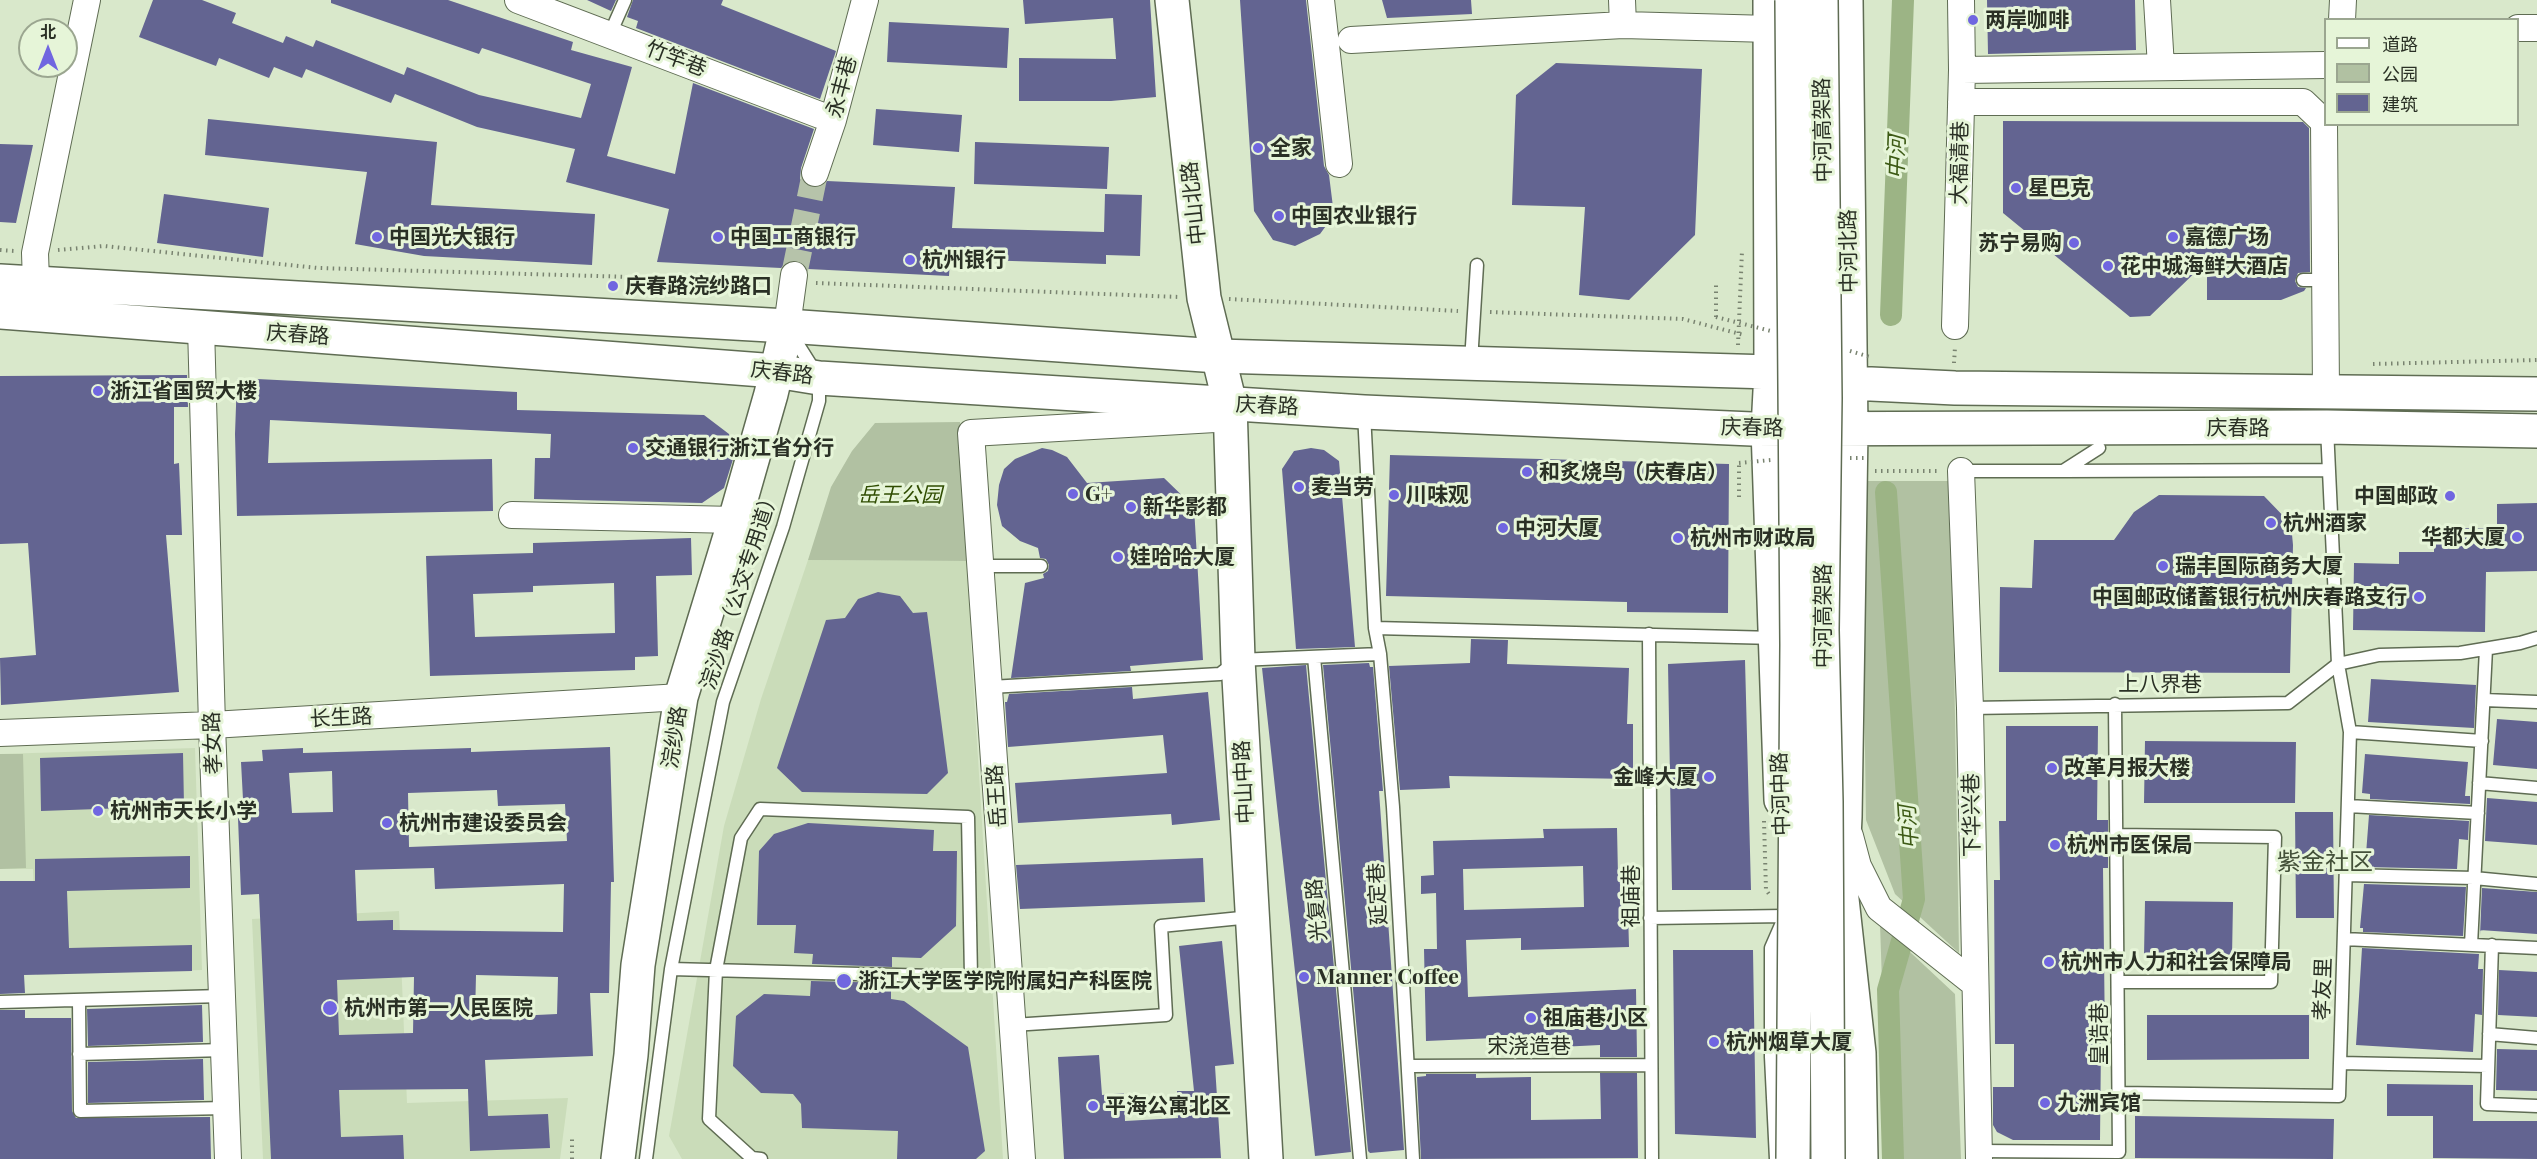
<!DOCTYPE html>
<html>
<head>
<meta charset="utf-8">
<style>
	body { margin:0 }
	#map { position:relative; width:2537px; height:1159px; overflow:hidden; background:#d9e8cb; font-family:"Playfair Display","Noto Sans SC",serif }
	canvas { display:block }
	.legend { position:absolute; left:2324px; top:18px; width:195px; height:108px; box-sizing:border-box; background:#e6f5d8; border:2px solid #9ba690; margin:0; padding:8px 10px; list-style:none; font-size:18px; color:#2a3025 }
	.legend li { display:flex; align-items:center; gap:12px; height:30px }
	.legend b { width:30px; border:2px solid #9ba690 }
	.north { position:absolute; left:18px; top:18px; width:60px; height:60px; box-sizing:border-box; background:#e6f5d8; border:2px solid #9ba690; border-radius:50%; rotate:0deg; font-size:16px; font-weight:700; line-height:24px; text-align:center; color:#2a3025 }
	.north::after { content:''; display:block; margin:auto; width:21px; height:27px; background:#7066e0; clip-path:polygon(50% 0,100% 100%,50% 72%,0 100%) }
</style>
</head>
<body>
<div id="map">
<canvas width="2537" height="1159"></canvas>
<ul class="legend">
<li><b style="height:8px;background:#fff"></b>道路</li>
<li><b style="height:16px;background:#b1c1a2"></b>公园</li>
<li><b style="height:16px;background:#636491"></b>建筑</li>
</ul>
<div class="north">北</div>
</div>
<script>
const g = document.querySelector('canvas').getContext('2d');
g.lineJoin = 'round';
function fillPath(path, color) {
  g.fillStyle = color;
  g.fill(path, 'evenodd');
}
function strokePath(path, color, width, dash) {
  g.strokeStyle = color;
  g.lineWidth = width;
  g.lineCap = dash ? 'butt' : 'round';
  g.setLineDash(dash || []);
  g.stroke(path);
}
function write(font, color, halo, rows, align = 'center') {
  g.font = font + ' "Playfair Display","Noto Sans SC",serif';
  g.lineWidth = 6;
  g.setLineDash([]);
  g.textBaseline = 'middle';
  g.strokeStyle = halo;
  g.fillStyle = color;
  for (const [text, x, y, turn = 0] of rows) {
    g.save();
    g.translate(x, y);
    g.rotate((+turn || 0) * Math.PI / 180);
    g.textAlign = isNaN(turn) ? turn : align;
    if (halo) g.strokeText(text, 0, 0);
    g.fillText(text, 0, 0);
    g.restore();
  }
}
const built = new Path2D(`
	M808,560l162,1 1,85 32,513h-321l-13,-23 55,-310 37,-127z
	M195,748l7,222 -165,5 -4,-106h-33v-115z
	M399,911l8,192 161,-5 -8,61h-297l-11,-240z`);
const green = new Path2D(`
	M960,422l10,139 -162,-1 23,-73 21,-36 23,-28z
	M1861,481h90l8,472 -64,-59 -29,-74z
	M0,754h23l3,114 -26,1z
	M1880,924l75,70 6,165h-73z`);
const canal = new Path2D(`
	M1891,315l12,-315
	M1886,492l28,407 -26,91 5,169`);
const building = new Path2D(`
	M153,0h49l34,13 -4,10 51,20 3,-7 27,11 3,-7 88,35 3,-8 72,28 102,23 10,-34 -109,-36 -3,6 -148,-51v-3h117l125,42 -2,8 61,17 -25,89 68,18 18,-91 121,46 -13,39 -1,11 10,8 8,1 9,-7 128,6 -3,41 152,4 1,-38 37,1 -2,61 -34,-1v9l-156,-5 -1,17 -141,-7 -5,-6 -8,-3 -7,1 -7,7 -124,-6 12,-53 -103,-27 9,-33 -98,-22 -82,-33 -4,9 -85,-34 -4,9 -28,-11 -5,11 -50,-20 -3,8 -77,-29z
	M587,0h29l-5,11z
	M633,0h90l-2,5 115,46 -16,48 -184,-71 2,-7 -11,-4z
	M1023,0h127l6,97 -45,4h-92v-43l97,1 -3,-41 -88,6z
	M1240,0h66l18,166 5,9 5,40 -14,19 -25,12 -22,-6 -19,-29z
	M1382,0h89l1,14 -85,4z
	M1987,0h148l1,50 -148,4z
	M889,22l120,6 -2,40 -120,-6z
	M1556,63l146,6 -7,166 -66,65 -50,-5 6,-88 -73,-2 4,-110z
	M876,109l86,6 -3,37 -86,-7z
	M208,119l229,23 -6,63 164,9 -3,51 -168,-9 -69,-12 12,-72 -162,-17z
	M2003,121l300,1 6,6 1,144 -12,1 -3,8 3,6 8,1 -2,3 -23,9h-74v-39l-57,55 -20,1 -127,-104z
	M975,142l134,5 -2,42 -133,-5z
	M0,144l33,1 -17,78 -16,-1z
	M164,194l105,14 -6,49 -106,-14z
	M187,375l1,32h-14v57l5,-1 3,72h-16l13,157 -178,13 -1,-47 36,-3 -8,-112 -28,1v-168z
	M237,378l280,14v18l187,5 25,19 5,22 -10,32 -22,15 -168,-4 1,-41h15l1,-24 -281,-14 -2,43 224,-4 1,52 -256,5 -2,-82z
	M1042,448l10,2 15,7 20,26 77,-5 30,29 9,153 -73,6 1,5 -120,7 14,-95 19,-5 -1,-4 5,-3 1,-6 -3,-6 -6,-1 -2,-10 -18,-7 -18,-15 -5,-21 2,-20 5,-16 11,-10z
	M1311,448l13,2 15,11 16,186 -59,2 -14,-180 12,-18z
	M1390,455l339,9 -1,149 -101,-1v-10l-241,-6z
	M2159,495l105,1 27,28 2,21 -3,128 -291,-1 1,-85 32,1 2,-48h80l20,-28z
	M2537,503v68l-51,1 -1,60 -132,-2 1,-67 45,1v-12h35v-13l20,1 5,-12 38,1v-25z
	M691,538l1,37 -36,1 2,80 -23,1v13l-205,6 -4,-120 107,-3v-10zM614,583l1,50 -140,4 -2,-43 60,-2v-6z
	M878,592l22,4 13,17 14,-1 21,161 -21,21 -125,-2 -25,-24 49,-148 19,-2 13,-19z
	M1471,639l37,1 -1,24 122,4 -2,56h6v55l-184,-3 1,12 -50,2 -11,-124 81,-3z
	M1745,660l6,230h-79l-4,-226z
	M1369,663l1,4h3l10,124h-4l25,359 -34,3 -2,-2 -45,-486z
	M1306,665l45,487 -36,4 -53,-488z
	M2371,679l105,6 -2,43 -106,-6z
	M1132,687l1,12 75,-7 12,128 -48,5 -1,-11 -153,9 -3,-40 152,-10 -4,-38 -155,12 -3,-45h2l2,-8z
	M2497,719l40,3v47l-44,-4z
	M2006,726h92l-1,94h11v48h-5l2,175h-4l-1,97h-87l-16,-8 -4,-7v-38h21v-43h-19l-1,-164h6l-1,-59h7z
	M2145,741l151,1 -1,61h-151z
	M610,747l4,135h-3l-2,111h-19l3,63 -108,4 3,56 60,-2 2,34 -80,3 -2,-62 -129,1 2,47 62,-2 1,24h-133l-12,-265 -18,1 -3,-77h6l-3,-56 22,-1 -1,-11 41,-2v5l168,-5v4zM332,771l1,41 -41,1 -3,-40zM497,790l1,16 67,-2 2,37 -158,6 -1,-54zM434,868l1,21 129,-5 -1,48 -170,-2v-10l-36,1 -2,-51zM476,975l82,2 -1,37 -82,4zM414,977l-1,56 -74,2 -2,-55z
	M183,753l1,53 -143,5 -1,-53z
	M2365,754l103,8 -3,34h5v8l-100,-5v-5l-8,-1z
	M2487,798l50,4v43l-52,-4z
	M2295,812h38l1,106h-38z
	M2369,815l100,6 -1,19 -9,-1 -2,30 -92,-2z
	M808,823l126,7 -1,21h24l-1,75 -35,32 -29,-1v10l-80,-3 1,-10 -19,-1 2,-28h-39l2,-74 15,-17z
	M1617,828l1,48 9,-1 2,72 -108,3v-12l-55,2 2,57 168,-8 1,68h-37v-12l-81,4 -1,-12 -92,4 -2,-92h13l-1,-56 -15,1v-18l13,-1 -1,-34 111,-3 -1,-9zM1583,866l1,41 -120,3 -1,-41z
	M190,856v32l-123,3 2,57 123,-3v26l-168,4 1,18 -25,1v-113h35v-22z
	M1203,858l2,44 -185,7 -4,-44z
	M2364,884l102,3 -3,49 -100,-4v-4h-3z
	M2482,888l55,4v42l-57,-4v5z
	M2145,901l88,1 -1,55 -88,-1z
	M1222,941l12,123 -19,2 6,92 -157,1 -6,-102 41,-2 3,40 22,-2 1,28 53,-3 -1,-27h17l-15,-145z
	M2362,948l117,6 -1,15h5l-1,46 -7,-1 -2,38 -117,-7z
	M1673,950h80l3,188 -81,-4z
	M2499,970l38,2v45l-39,-2z
	M811,981l80,2v16l13,2 64,46 17,104 -9,8h-79l1,-28 -96,-3 -1,-24 -8,-10 -32,-1 -28,-27 3,-50 28,-22 46,2z
	M202,1005l1,37 -115,4 -1,-37z
	M0,1010h25v8h46l1,93 4,7 134,-1 1,42h-211z
	M2147,1015h162v44l-162,1z
	M2497,1049l40,1v41l-41,-1z
	M203,1059l1,41 -116,3v-41z
	M1600,1073h37l1,85 -217,1 -4,-82 9,-1v-2h50v4l55,-1v43l70,-1z
	M2387,1084l86,1v36h64v38l-104,-1v-42h-46z
	M2135,1116l199,3 -1,40 -198,-1z`);
const minorTunnel = new Path2D(`
	M794,275l21,-102`);
const path = new Path2D(`
	M0,250l15,1
	M58,250l46,-4 214,22 454,13
	M816,283l364,14
	M1229,299l229,12
	M1490,312l193,7 61,16
	M1716,317v-35
	M1738,345l4,-94
	M1954,363l1,-16
	M2373,364l164,-4
	M1875,471h64
	M1739,497v-34
	M1764,821l2,69 3,4
	M572,1159v-22`);
const service = new Path2D(`
	M610,34l15,-34
	M2303,280h22
	M1471,362l6,-97
	M1364,413l11,215 400,10
	M1961,471h102l36,-23
	M2063,471l266,-1
	M981,566h60
	M1375,628l5,26 13,153 20,352
	M1649,634l3,525
	M1314,657l46,502
	M990,687l230,-13 18,-14 142,-6
	M2484,700l53,2
	M1970,708l318,-5 50,-39 -11,-236
	M2350,732l132,9
	M2479,783l58,5
	M2348,806l130,7
	M2116,835l159,2 -4,145h-153
	M2346,875l128,3 63,6
	M1650,918l135,-2 -14,32v109l5,102
	M2344,939l193,9
	M2471,945l15,-296
	M2492,945l-5,159 50,2
	M671,969l339,9
	M79,1000l1,111 146,-3
	M0,1002l222,-6
	M1013,1025l153,-10 -5,-89 90,-9
	M2489,1034l48,4
	M79,1054l145,-4
	M2340,1063l148,3
	M1408,1066l243,-1
	M2119,1093l220,3 11,-364 -12,-68 41,-9 81,-2 60,-10 17,-5
	M1978,1151l141,1 -4,-448
	M646,1159l25,-190 52,-267 60,-175 36,-126v-23l-29,-46
	M761,1159l-9,-1 -43,-39 7,-149 25,-132 19,-29 208,8 3,160`);
const minor = new Path2D(`
	M518,0l315,120
	M1321,0l18,164
	M1622,0l1,25
	M2157,0l4,67
	M2342,20l1,-20
	M2518,28h19
	M1351,40l272,-15 147,4
	M1962,70l364,-5
	M1961,102h342l21,20 2,271
	M815,173l18,-53 32,-120
	M36,282l-1,-29 52,-253
	M787,326l7,-51
	M1955,326l7,-256 -1,-70
	M201,327l11,398 16,434
	M1961,471l9,237 9,451
	M512,515l223,5
	M0,733l212,-8 469,-28
	M1850,836l8,30 21,42 96,76
	M1022,1159l-51,-726 244,-14 15,-15`);
const secondary = new Path2D(`
	M1172,0l32,298 26,106 8,256 28,499
	M618,1159l13,-104 7,-90 43,-268 54,-177 36,-126 16,-68`);
const primary = new Path2D(`
	M1770,0l1,372 -3,57 13,371
	M0,281l787,45 431,30 553,16 79,11 105,5 582,6
	M0,312l776,59 43,7 545,34 388,17 575,-2 210,4
	M1841,899l4,-82 6,-387 -5,-430`);
const trunk = new Path2D(`
	M1841,890l18,163 2,106`);
const pathBridge = new Path2D(`
	M1716,317l55,14
	M1850,351l20,6
	M1850,458h14
	M1739,463l32,-3`);
const trunkBridge = new Path2D(`
	M1792,0l5,645 -4,514
	M1821,0l4,398 -3,232 4,172 2,357`);
const markers = [
	[1973,20,6,"#7066e0"],
	[1258,148,6,"#7066e0"],
	[2016,188,6,"#7066e0"],
	[1279,216,6,"#7066e0"],
	[377,237,6,"#7066e0"],
	[718,237,6,"#7066e0"],
	[2173,237,6,"#7066e0"],
	[2074,243,6,"#7066e0"],
	[910,260,6,"#7066e0"],
	[2108,266,6,"#7066e0"],
	[613,286,6,"#7066e0"],
	[98,391,6,"#7066e0"],
	[633,448,6,"#7066e0"],
	[1527,472,6,"#7066e0"],
	[1299,487,6,"#7066e0"],
	[1073,494,6,"#7066e0"],
	[1394,495,6,"#7066e0"],
	[2450,496,6,"#7066e0"],
	[1131,507,6,"#7066e0"],
	[2271,523,6,"#7066e0"],
	[1503,528,6,"#7066e0"],
	[2517,537,6,"#7066e0"],
	[1678,538,6,"#7066e0"],
	[1118,557,6,"#7066e0"],
	[2163,566,6,"#7066e0"],
	[2419,597,6,"#7066e0"],
	[2052,768,6,"#7066e0"],
	[1709,777,6,"#7066e0"],
	[98,811,6,"#7066e0"],
	[387,823,6,"#7066e0"],
	[2055,845,6,"#7066e0"],
	[2049,962,6,"#7066e0"],
	[1304,977,6,"#7066e0"],
	[844,981,8,"#7066e0"],
	[330,1008,8,"#7066e0"],
	[1531,1018,6,"#7066e0"],
	[1714,1042,6,"#7066e0"],
	[2045,1103,6,"#7066e0"],
	[1093,1106,6,"#7066e0"]
];
const poiNames = [
	["两岸咖啡",1985,20],
	["全家",1270,148],
	["星巴克",2028,188],
	["中国农业银行",1291,216],
	["中国光大银行",389,237],
	["中国工商银行",730,237],
	["嘉德广场",2185,237],
	["苏宁易购",2062,243,"right"],
	["杭州银行",922,260],
	["花中城海鲜大酒店",2120,266],
	["庆春路浣纱路口",625,286],
	["浙江省国贸大楼",110,391],
	["交通银行浙江省分行",645,448],
	["和炙烧鸟（庆春店）",1539,472],
	["麦当劳",1311,487],
	["G+",1085,494],
	["川味观",1406,495],
	["中国邮政",2438,496,"right"],
	["新华影都",1143,507],
	["杭州酒家",2283,523],
	["中河大厦",1515,528],
	["华都大厦",2505,537,"right"],
	["杭州市财政局",1690,538],
	["娃哈哈大厦",1130,557],
	["瑞丰国际商务大厦",2175,566],
	["中国邮政储蓄银行杭州庆春路支行",2407,597,"right"],
	["改革月报大楼",2064,768],
	["金峰大厦",1697,777,"right"],
	["杭州市天长小学",110,811],
	["杭州市建设委员会",399,823],
	["杭州市医保局",2067,845],
	["杭州市人力和社会保障局",2061,962],
	["Manner Coffee",1316,977],
	["浙江大学医学院附属妇产科医院",858,981],
	["杭州市第一人民医院",344,1008],
	["祖庙巷小区",1543,1018],
	["杭州烟草大厦",1726,1042],
	["九洲宾馆",2057,1103],
	["平海公寓北区",1105,1106]
];
const streetNames = [
	["竹竿巷",676,59,21],
	["永丰巷",842,87,-75],
	["中河高架路",1823,130,-91],
	["大福清巷",1960,163,-89],
	["中山北路",1194,203,-96],
	["中河北路",1849,251,-91],
	["庆春路",298,335,4],
	["庆春路",782,373,7],
	["庆春路",1267,406,3],
	["庆春路",1752,428,1],
	["庆春路",2238,428],
	["浣沙路（公交专用道）",740,589,-72],
	["中河高架路",1823,616,-90],
	["上八界巷",2160,684],
	["长生路",341,718,-3],
	["浣纱路",675,737,-81],
	["孝女路",213,743,-92],
	["中山中路",1244,782,-93],
	["中河中路",1781,794,-92],
	["岳王路",997,796,-94],
	["下华兴巷",1972,815,-91],
	["延定巷",1378,894,-93],
	["祖庙巷",1631,896,-90],
	["光复路",1317,910,-95],
	["孝友里",2323,989,-88],
	["皇诰巷",2099,1034,-90],
	["宋浇造巷",1529,1046]
];
const parkNames = [
	["岳王公园",900,495]
];
const waterNames = [
	["中河",1897,157,-88],
	["中河",1909,827,-94]
];
const quarterNames = [
	["紫金社区",2325,863]
];
fillPath(built, '#cadcb9');
fillPath(green, '#b1c1a2');
strokePath(canal, '#9cb485', 22);
fillPath(building, '#636491');
strokePath(minorTunnel, '#b6c3aa', 26, [26, 13]);
strokePath(service, '#5f6c53', 15);
strokePath(minor, '#5f6c53', 28);
strokePath(secondary, '#5f6c53', 36);
strokePath(primary, '#5f6c53', 36);
strokePath(trunk, '#5f6c53', 36);
strokePath(path, '#798370', 4, [1.5, 4.5]);
strokePath(service, '#fff', 12);
strokePath(minor, '#fff', 26);
strokePath(secondary, '#fff', 33);
strokePath(primary, '#fff', 33);
strokePath(trunk, '#fff', 33);
strokePath(trunkBridge, '#5f6c53', 36, []);
strokePath(pathBridge, '#798370', 4, [1.5, 4.5]);
strokePath(trunkBridge, '#fff', 33);
for (const [x, y, r, color] of markers) {
  const dot = new Path2D();
  dot.arc(x, y, r, 0, 2 * Math.PI);
  g.fillStyle = color;
  g.fill(dot);
  strokePath(dot, '#e6f5d8', 2);
}
write('bold 21px', '#2a3025', '#e6f5d8', poiNames, 'left');
write('21px', '#2a3025', '#e6f5d8', streetNames);
write('italic 21px', '#2f4c01', '#e6f5d8', parkNames);
write('italic 22px', '#3d5a15', '#e6f5d8', waterNames);
write('24px', '#445139', '#e6f5d8', quarterNames);
</script>
</body>
</html>
